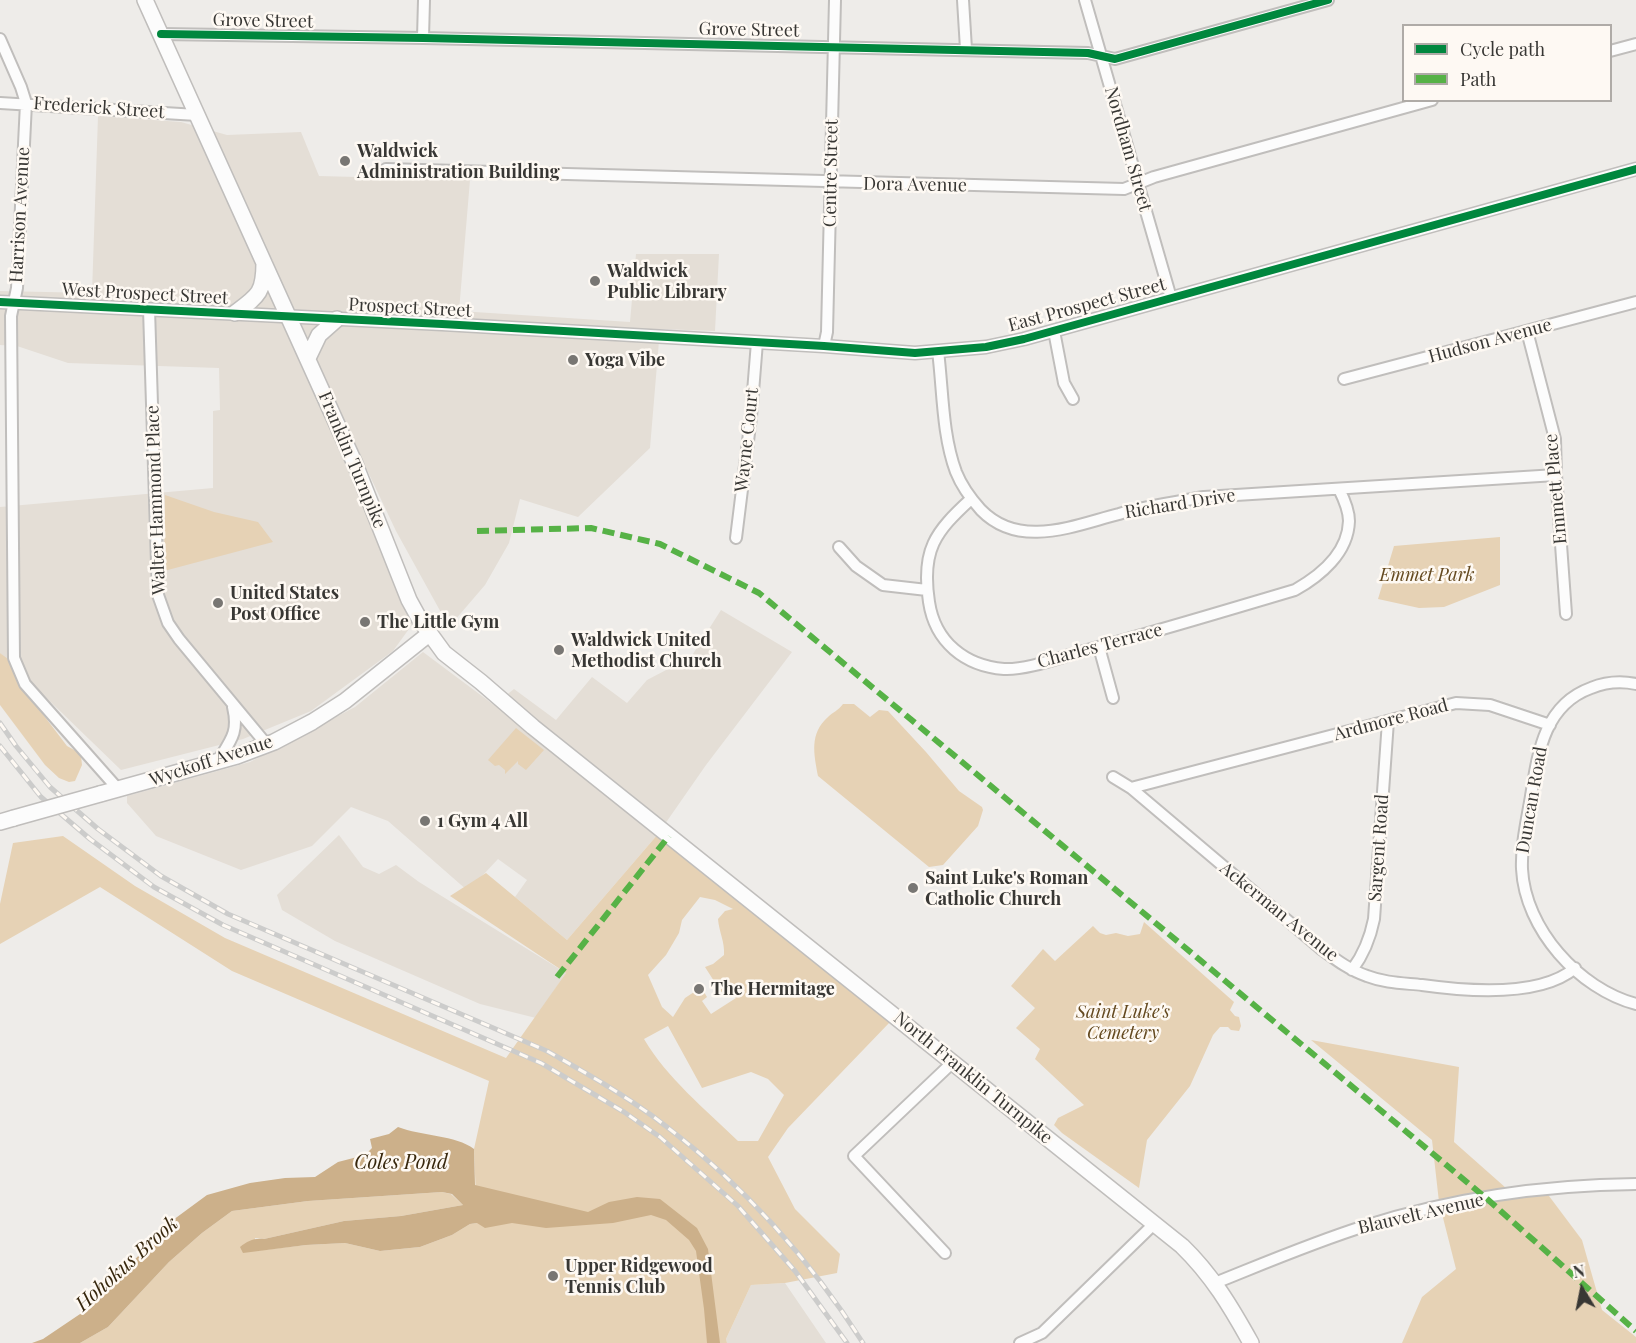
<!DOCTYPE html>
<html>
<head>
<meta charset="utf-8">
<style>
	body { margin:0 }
	#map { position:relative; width:1636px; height:1343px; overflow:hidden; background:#eeece9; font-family:"Playfair Display",serif }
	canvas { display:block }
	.legend { position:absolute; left:1402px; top:24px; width:210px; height:78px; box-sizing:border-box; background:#fef9f3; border:2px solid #afaba7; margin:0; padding:8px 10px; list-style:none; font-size:18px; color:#383734 }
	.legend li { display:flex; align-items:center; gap:12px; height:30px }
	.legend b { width:30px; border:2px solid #afaba7 }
	.north { position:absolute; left:1552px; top:1259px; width:60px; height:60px; -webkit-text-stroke:4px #fef9f3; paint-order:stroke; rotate:350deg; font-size:16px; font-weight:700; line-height:24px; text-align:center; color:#383734 }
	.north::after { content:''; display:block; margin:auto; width:21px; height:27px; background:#383734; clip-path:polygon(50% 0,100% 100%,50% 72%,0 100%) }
</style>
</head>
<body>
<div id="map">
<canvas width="1636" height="1343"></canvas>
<ul class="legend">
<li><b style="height:8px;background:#00873e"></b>Cycle path</li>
<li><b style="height:8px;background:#56b246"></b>Path</li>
</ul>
<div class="north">N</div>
</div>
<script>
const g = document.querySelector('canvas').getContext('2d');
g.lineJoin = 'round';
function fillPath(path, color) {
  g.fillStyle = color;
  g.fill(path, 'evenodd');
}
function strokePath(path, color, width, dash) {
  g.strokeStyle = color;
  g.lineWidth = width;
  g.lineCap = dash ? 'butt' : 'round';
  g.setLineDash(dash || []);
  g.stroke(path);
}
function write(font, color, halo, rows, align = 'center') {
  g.font = font + ' "Playfair Display",serif';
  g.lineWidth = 5;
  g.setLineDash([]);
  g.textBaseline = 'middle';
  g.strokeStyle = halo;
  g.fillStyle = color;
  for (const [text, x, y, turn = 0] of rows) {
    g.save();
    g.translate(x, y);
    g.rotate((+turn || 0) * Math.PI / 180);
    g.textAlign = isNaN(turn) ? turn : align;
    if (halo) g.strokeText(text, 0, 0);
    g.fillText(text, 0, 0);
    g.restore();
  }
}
const built = new Path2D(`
	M98,116l83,6 46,13 74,-3 18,44 151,4 -11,131 171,11 6,-68h83l-4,77 -55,-2 -10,119 -72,69 -58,-18 -11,44 -24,42 -36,42 -53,-96 -80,-169 98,260 -21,29 -82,60 -68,28 -122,31 -121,-117v-146l213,-19v-77l7,-1 -1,-42 -151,-5 -51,-17 -17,-1v-54l92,2z
	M721,610l71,42 -86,113 -48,69 -91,106 -52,-43 12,-17 -29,-21 -30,32 -80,-70 -37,-14 -39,39 -71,24 -85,-34 -29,-33v-7l123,-34 105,-55 68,-55 71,53 20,-16 42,31 36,-43 35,26 20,-23 23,-12h14z
	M339,835l24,32 16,7 17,-9 23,17 147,91 -30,45 -56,-14 -145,-63 -53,-31 -5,-15z
	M785,1283l41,60h-99l-1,-4 25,-54z`);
const green = new Path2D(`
	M165,495l49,17 44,10 15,20 -109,29z
	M1500,537v48l-56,22 -25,1 -41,-9 16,-53z
	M0,653l12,9 18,22 9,25 9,12 19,25 11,6 3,4 1,9 -7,16 -6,1 -10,-4 -14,-13 -45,-60z
	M843,704h11l16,13 9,-7 9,1 38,41 33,39 23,16 1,3 -5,16 -35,39 -14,2 -111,-91c-4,-22 -9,-42 10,-59 5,-5 10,-6 15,-13z
	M516,728l28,22 -18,20 -8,-6v-3l-13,13v-4l-6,-5 -4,1 -7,-6z
	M658,834c78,61 154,126 232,188l-102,106 -20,29 27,52 45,45 -3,19 -52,10 -34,2 -25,54 1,4h-647l28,-16 61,-65 33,-29 30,-22 76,-10 134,-9 9,2 12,11 -62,11 -57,5 -80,18 -9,-1 -1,13 52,-6 39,-2 35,8 40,-4 32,-12 18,-11 7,-1 -3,-74 15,-68 -257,-110 -132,-84 -100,57v-40l13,-61 50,-7 72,50 90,52 281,120 60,-85 -116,-77 36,-23 81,67zM700,897l15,3 18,9 -8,2 -7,8c1,13 7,23 6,36l-11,9 -8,3 16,25 8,-5 7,11 -25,16 -9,-13 5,-4 -3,-5 -7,4 -3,-4 -9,6 -12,19 -11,-10 -14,-32 18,-20 13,-22 3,-13zM668,1026l34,62 49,-16 17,7 16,16 -26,46h-20c-33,-32 -71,-63 -94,-102z
	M1144,922l90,80 -4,8 5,6 4,1 2,9 -2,5 -8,-1 -3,-3h-8l-7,8 -23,51 -43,54 -8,48 -77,-55 -8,-8 4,-7 26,-13 -49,-46 5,-10 -24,-21 19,-20 -24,-22 32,-37 12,12 38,-35 7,7 6,2 10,-2 12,3 12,-2z
	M1311,1040l148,27 -5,75 52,46h37l39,52 20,70 34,27v6h-234l20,-46 34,-28 -17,-67 -7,-62z`);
const water = new Path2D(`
	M398,1127c23,9 58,8 76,22l1,36 113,27 21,-10 28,-5 23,2 37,29 11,21 12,94h-13l-3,-34 -8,-58 -7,-11 -23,-20 -15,-5 -38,8 -67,5 -34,-5 -27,5 -8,-5 -7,1 -18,11 -32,12 -40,4 -35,-8 -39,2 -63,8 -3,-6c8,-6 13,-9 24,-8l80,-18 57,-5 62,-11 -11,-11 -10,-2 -134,9 -76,10 -30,22 -33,29 -61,65 -28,16h-48l11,-4 43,-29 87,-90 34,-25 43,-12 35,-5 30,-1 23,-15 27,-7 7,-7 -2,-9 19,-5z`);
const minor = new Path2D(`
	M963,0l3,49
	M1085,0l86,298
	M161,34l262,4 665,15 27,6 213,-59
	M423,38l1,-38
	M0,39l21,48 5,16 -9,185 -6,28 3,342 11,26 93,105
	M1610,51l26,-7
	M0,103l197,12
	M386,169c246,6 492,15 738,20l30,-12 278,-77
	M149,309l9,286 10,28 11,16 88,106
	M1054,331l10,52 9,16
	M1527,331l28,108 1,36 10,139
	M824,346l3,-14 8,-332
	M938,351c5,40 4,83 18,121 6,15 15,27 25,38 39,40 94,15 138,4 28,-8 57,-12 85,-17l352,-22
	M1344,379l292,-77
	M971,499c-36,33 -50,51 -42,103 6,40 36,64 75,67 23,1 54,-11 76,-17 72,-19 144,-41 215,-62 25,-14 53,-37 54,-69 0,-11 -5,-22 -10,-32
	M736,538l15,-121 6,-75
	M839,547l17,19 27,19 44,5
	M1099,647l14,51
	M1636,684c-15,-3 -30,-2 -45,4 -47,17 -53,65 -60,108 -4,24 -10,49 -9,73 3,60 57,120 114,135
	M218,761c13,-21 21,-29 15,-54
	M1113,777l18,11 189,160c15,11 29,22 47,28 18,7 36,7 55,9 43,6 118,13 153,-17
	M1131,788l325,-85 34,2 60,20
	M1352,970c12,-16 18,-31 22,-51l14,-198
	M945,1253l-91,-97 99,-94
	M1215,1283c50,-20 99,-41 150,-57 87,-28 180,-41 271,-42
	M1020,1343l22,-10 113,-110`);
const tertiary = new Path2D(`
	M0,302l442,22 382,22 91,7 71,-6 38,-8 612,-170`);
const primary = new Path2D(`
	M145,0l210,464 54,136 11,20 24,33 37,29 52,45 649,519c30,29 49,61 69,97
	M235,313c23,-17 29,-20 29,-50
	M308,358l11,-23 18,-16
	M100,794l137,-38 37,-14 38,-20 33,-21 84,-67
	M0,822l14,-4`);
const rail = new Path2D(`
	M0,723l16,23 34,41 48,42 63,47 67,38 319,137c41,23 83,47 120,76 77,59 144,134 196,216
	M0,746l41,51 49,42 64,48 69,38 318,138 83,49 36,25 78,69 57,65 52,72`);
const primaryBridge = new Path2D(`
	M14,818l86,-24`);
const quiet = new Path2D(`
	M477,531l114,-3 69,16 99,49 727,605 150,133
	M557,977l112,-141`);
const cycleway = new Path2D(`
	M161,34l262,4 665,15 27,6 213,-59
	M0,302l442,22 382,22 91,7 71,-6 38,-8 612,-170`);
const markers = [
	[345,161,6,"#787673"],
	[595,281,6,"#787673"],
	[573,360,6,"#787673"],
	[218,603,6,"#787673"],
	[365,622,6,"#787673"],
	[559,650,6,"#787673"],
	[425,821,6,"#787673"],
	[913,888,6,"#787673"],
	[699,989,6,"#787673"],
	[553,1276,6,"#787673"]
];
const streetNames = [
	["Grove Street",263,21,1],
	["Grove Street",749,30,1],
	["Frederick Street",99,108,4],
	["Nordham Street",1128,149,74],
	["Centre Street",831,173,-89],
	["Dora Avenue",915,185,1],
	["Harrison Avenue",20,215,-87],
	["West Prospect Street",145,294,3],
	["East Prospect Street",1087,305,-15],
	["Prospect Street",410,308,3],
	["Hudson Avenue",1490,341,-15],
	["Wayne Court",747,440,-84],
	["Franklin Turnpike",352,460,67],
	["Emmett Place",1556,489,-95],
	["Walter Hammond Place",156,500,-92],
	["Richard Drive",1180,504,-9],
	["Charles Terrace",1100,646,-15],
	["Ardmore Road",1391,720,-15],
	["Wyckoff Avenue",211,761,-18],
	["Duncan Road",1532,800,-80],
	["Sargent Road",1379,848,-86],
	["Ackerman Avenue",1279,912,39],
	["North Franklin Turnpike",973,1078,39],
	["Blauvelt Avenue",1421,1214,-13]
];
const poiNames = [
	["Waldwick",357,151],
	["Administration Building",357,172],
	["Waldwick",607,271],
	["Public Library",607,292],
	["Yoga Vibe",585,360],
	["United States",230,593],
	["Post Office",230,614],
	["The Little Gym",377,622],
	["Waldwick United",571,640],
	["Methodist Church",571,661],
	["1 Gym 4 All",437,821],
	["Saint Luke's Roman",925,878],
	["Catholic Church",925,899],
	["The Hermitage",711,989],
	["Upper Ridgewood",565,1266],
	["Tennis Club",565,1287]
];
const parkNames = [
	["Emmet Park",1427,575],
	["Saint Luke's",1123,1012],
	["Cemetery",1123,1033]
];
const waterNames = [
	["Coles Pond",401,1163],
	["Hohokus Brook",127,1264,-42]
];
fillPath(built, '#e4ded6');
fillPath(green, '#e6d2b5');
fillPath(water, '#ccb08a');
strokePath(minor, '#c0bebc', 14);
strokePath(tertiary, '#c0bebc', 15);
strokePath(primary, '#c0bebc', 18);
strokePath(minor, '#fcfcfc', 10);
strokePath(tertiary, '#fcfcfc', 12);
strokePath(primary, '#fcfcfc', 15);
strokePath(rail, '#cccccb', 5);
strokePath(rail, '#fef9f3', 3, [9]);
strokePath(primaryBridge, '#c0bebc', 18, []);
strokePath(primaryBridge, '#fcfcfc', 15);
strokePath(quiet, '#56b246', 6, [12, 6]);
strokePath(cycleway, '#00873e', 8);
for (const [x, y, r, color] of markers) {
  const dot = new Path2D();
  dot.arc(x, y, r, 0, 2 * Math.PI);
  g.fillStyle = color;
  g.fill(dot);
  strokePath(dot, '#fef9f3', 2);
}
write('18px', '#383734', '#fef9f3', streetNames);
write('bold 18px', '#383734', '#fef9f3', poiNames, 'left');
write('italic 18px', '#64491f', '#fef9f3', parkNames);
write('italic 20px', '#37270d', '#fef9f3', waterNames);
</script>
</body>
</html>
